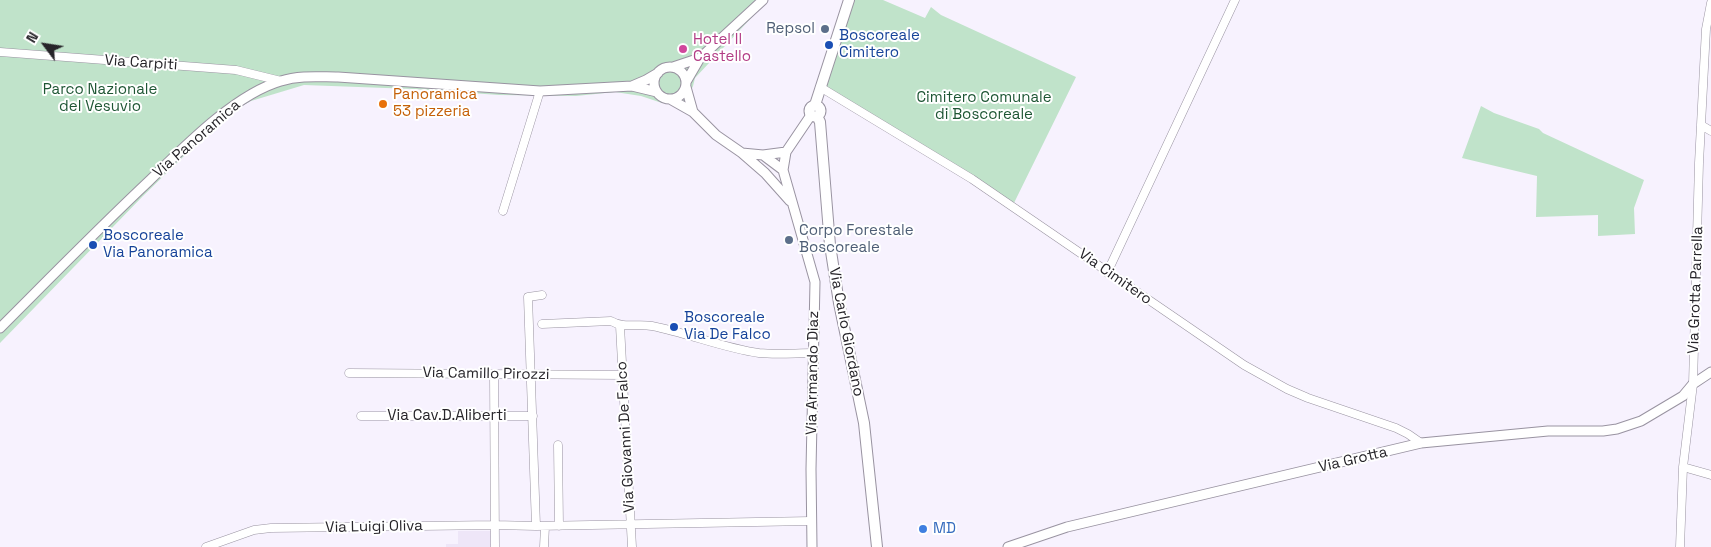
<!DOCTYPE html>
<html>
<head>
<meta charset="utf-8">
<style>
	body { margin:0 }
	#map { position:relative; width:1711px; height:547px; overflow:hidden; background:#f7f2fe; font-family:"Space Grotesk",sans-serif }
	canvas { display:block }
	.north { position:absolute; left:20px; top:20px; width:50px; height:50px; -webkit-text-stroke:4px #fff; paint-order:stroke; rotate:301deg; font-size:14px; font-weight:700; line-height:20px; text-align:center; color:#262429 }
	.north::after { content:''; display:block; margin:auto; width:18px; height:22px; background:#262429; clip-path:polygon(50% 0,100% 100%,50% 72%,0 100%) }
</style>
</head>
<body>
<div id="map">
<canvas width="1711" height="547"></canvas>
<div class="north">N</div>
</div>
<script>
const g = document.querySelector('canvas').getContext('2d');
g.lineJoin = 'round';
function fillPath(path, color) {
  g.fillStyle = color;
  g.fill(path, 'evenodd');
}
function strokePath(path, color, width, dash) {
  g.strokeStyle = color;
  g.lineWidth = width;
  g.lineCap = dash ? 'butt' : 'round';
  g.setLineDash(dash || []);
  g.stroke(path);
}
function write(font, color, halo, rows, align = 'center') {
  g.font = font + ' "Space Grotesk",sans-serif';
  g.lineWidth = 4;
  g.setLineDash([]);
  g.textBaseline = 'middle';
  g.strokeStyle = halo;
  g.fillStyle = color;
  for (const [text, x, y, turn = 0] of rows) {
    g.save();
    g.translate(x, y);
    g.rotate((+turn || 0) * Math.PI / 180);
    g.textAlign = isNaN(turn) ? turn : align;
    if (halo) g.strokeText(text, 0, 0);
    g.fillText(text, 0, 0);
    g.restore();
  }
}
const built = new Path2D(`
	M458,531h33v16h-45v-3h12z`);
const green = new Path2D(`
	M0,0h768l-73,78 -2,8 -6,13 -8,5 -17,-1 -21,-7 -26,-4 -39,4 -77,-1 -86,-6 -109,-4 -53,16 -25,14 -83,81 -143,147z
	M854,0h29l42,18 6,-11 10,8 135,62 -63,128 -189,-118z
	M1481,106l13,7 45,16 4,4 101,47 -10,28 1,26 -37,2v-21l-62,2 1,-41 -75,-18z`);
const minor = new Path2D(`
	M0,52l236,18 45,11
	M820,87l152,92 272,186 43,24 21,9 88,30 12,6 13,9
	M1701,125l10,6
	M503,211l37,-120
	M1107,273l128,-273
	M542,324l69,-3c13,8 26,2 41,5 36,7 71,22 107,27 18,2 37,0 54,0
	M620,326l12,221
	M349,373l274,2
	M494,374l1,173
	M361,416h172
	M558,445l1,81
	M1683,467l28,8
	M536,526l-8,-229 14,-2
	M206,547l48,-17 17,-2 224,-3 41,1 275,-5
	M544,547l1,-21
	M1680,547l3,-80 10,-83 6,-221 7,-134 5,-26`);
const tertiary = new Path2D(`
	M673,67l27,-9
	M654 83a16 16 0 1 1 32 0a16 16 0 1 1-32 0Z
	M686,82l14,-24 63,-58
	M632,86l14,-6 12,-7
	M686,87l7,25
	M670,99l23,13 23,23 26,18 23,20 25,28
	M742,153l21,2 23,-3
	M763,155l20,15 32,112 -4,187 1,78
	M783,170l3,-18 25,-37
	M0,328c49,-49 98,-99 149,-147 34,-33 86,-87 132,-100 19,-6 38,-4 57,-4l202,14 92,-5 25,6
	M1008,547l59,-20 354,-84 127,-12h55l14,-2 24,-8 42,-25 10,-12 18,-12`);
const secondary = new Path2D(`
	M815,105l34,-105
	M809.5 111a5.5 5.5 0 1 1 11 0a5.5 5.5 0 1 1-11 0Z
	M817,116l3,6 10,123 9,58 25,120 13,124`);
const markers = [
	[825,29,5,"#5c6f8a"],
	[829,45,5,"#1a4fb4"],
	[683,49,5,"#d1479c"],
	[383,104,5,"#e8710a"],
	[789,240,5,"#5c6f8a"],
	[93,245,5,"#1a4fb4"],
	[674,327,5,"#1a4fb4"],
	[923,529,5,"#3f7fe0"]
];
const serviceNames = [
	["Repsol",815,29],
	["Corpo Forestale",799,231,"left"],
	["Boscoreale",799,248,"left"]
];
const transitNames = [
	["Boscoreale",839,36],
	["Cimitero",839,53],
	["Boscoreale",103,236],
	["Via Panoramica",103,253],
	["Boscoreale",684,318],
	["Via De Falco",684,335]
];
const hotelNames = [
	["Hotel Il",693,40],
	["Castello",693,57]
];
const streetNames = [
	["Via Carpiti",141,63,4],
	["Via Panoramica",197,139,-41],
	["Via Cimitero",1115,277,35],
	["Via Grotta Parrella",1696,290,-88],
	["Via Carlo Giordano",846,332,79],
	["Via Armando Diaz",813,373,-89],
	["Via Camillo Pirozzi",486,374,1],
	["Via Cav.D.Aliberti",447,416],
	["Via Giovanni De Falco",626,437,-93],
	["Via Grotta",1353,460,-13],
	["Via Luigi Oliva",374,527,-1]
];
const parkNames = [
	["Parco Nazionale",100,90],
	["del Vesuvio",100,107],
	["Cimitero Comunale",984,98],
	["di Boscoreale",984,115]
];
const foodNames = [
	["Panoramica",393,95],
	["53 pizzeria",393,112]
];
const shopNames = [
	["MD",933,529]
];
fillPath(built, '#eee6f8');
fillPath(green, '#c0e3ca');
strokePath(minor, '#9993a1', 9);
strokePath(tertiary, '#9993a1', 11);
strokePath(secondary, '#9993a1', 12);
strokePath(minor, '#fff', 8);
strokePath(tertiary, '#fff', 9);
strokePath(secondary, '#fff', 10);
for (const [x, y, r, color] of markers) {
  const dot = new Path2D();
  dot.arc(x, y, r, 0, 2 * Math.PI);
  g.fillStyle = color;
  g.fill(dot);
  strokePath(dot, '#fff', 2);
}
write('15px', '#4e5e75', '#fff', serviceNames, 'right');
write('15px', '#164399', '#fff', transitNames, 'left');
write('15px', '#b23c85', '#fff', hotelNames, 'left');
write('15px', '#262429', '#fff', streetNames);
write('15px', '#1e5634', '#fff', parkNames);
write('15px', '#c56008', '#fff', foodNames, 'left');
write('15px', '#366cbe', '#fff', shopNames, 'left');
</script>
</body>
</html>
